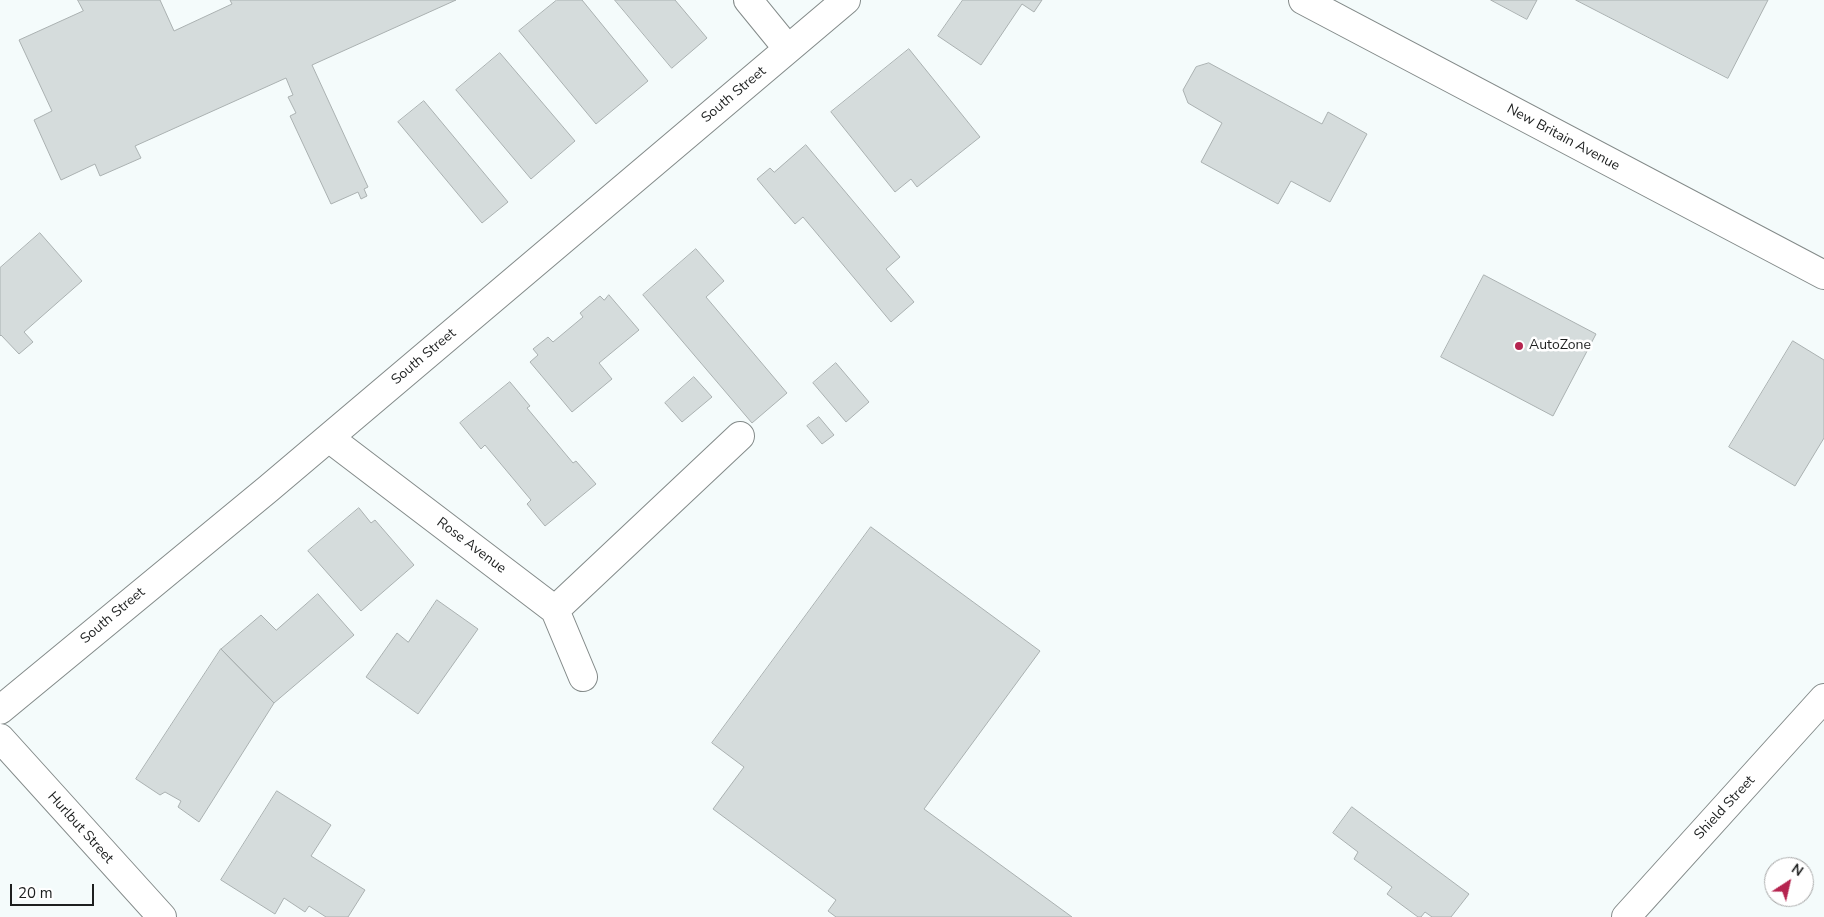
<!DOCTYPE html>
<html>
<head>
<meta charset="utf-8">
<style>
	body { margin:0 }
	#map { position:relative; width:1824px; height:917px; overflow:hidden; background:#f4fbfb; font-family:"Nunito Sans",sans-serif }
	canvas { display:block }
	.north { position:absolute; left:1764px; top:857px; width:50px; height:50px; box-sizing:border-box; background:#fff; border:1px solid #a5a5a5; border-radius:50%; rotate:35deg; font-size:14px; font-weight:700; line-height:20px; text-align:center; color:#1d1f1f }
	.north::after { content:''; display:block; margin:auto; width:18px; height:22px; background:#b5244f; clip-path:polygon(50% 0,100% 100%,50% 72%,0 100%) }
	.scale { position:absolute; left:10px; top:884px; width:84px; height:22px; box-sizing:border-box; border:2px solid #1d1f1f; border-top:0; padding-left:6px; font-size:15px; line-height:18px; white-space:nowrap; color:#1d1f1f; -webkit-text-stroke:4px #fff; paint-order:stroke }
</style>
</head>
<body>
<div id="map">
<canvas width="1824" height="917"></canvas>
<div class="north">N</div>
<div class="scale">20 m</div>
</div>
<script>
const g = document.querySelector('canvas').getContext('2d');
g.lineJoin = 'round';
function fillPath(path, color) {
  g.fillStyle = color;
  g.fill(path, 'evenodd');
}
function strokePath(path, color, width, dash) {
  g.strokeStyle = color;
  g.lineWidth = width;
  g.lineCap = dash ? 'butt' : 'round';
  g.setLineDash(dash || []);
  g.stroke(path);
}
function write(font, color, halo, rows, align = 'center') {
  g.font = font + ' "Nunito Sans",sans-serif';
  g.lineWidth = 5;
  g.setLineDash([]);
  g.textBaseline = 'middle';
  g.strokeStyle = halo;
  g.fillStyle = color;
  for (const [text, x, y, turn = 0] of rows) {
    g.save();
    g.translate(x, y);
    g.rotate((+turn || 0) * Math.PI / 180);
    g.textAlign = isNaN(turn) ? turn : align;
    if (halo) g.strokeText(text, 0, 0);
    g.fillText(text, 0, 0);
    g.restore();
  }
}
const building = new Path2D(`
	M78,0h82l14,31 58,-27 -2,-4h226l-144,65 56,122 -4,2 3,7 -6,3 -3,-7 -27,12 -41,-88 6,-3 -8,-16 5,-2 -7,-17 -151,68 6,12 -41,18 -5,-12 -34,16 -27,-60 18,-9 -33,-71 64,-29z
	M557,0h25l66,81 -52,43 -77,-93z
	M615,0h60l32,38 -35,30z
	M963,0h79l-8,12 -12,-8 -41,61 -43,-29z
	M1491,0h46l-10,19z
	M1576,0h192l-40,78z
	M909,49l71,88 -63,50 -6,-8 -16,13 -64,-80z
	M500,53l75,88 -44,38 -75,-89z
	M1209,63l113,61 6,-12 39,22 -37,68 -39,-21 -13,23 -77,-42 21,-39 -34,-20 -5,-13 13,-23z
	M424,101l84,101 -26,21 -84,-101z
	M806,145l94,112 -14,12 28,33 -23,20 -88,-105 -8,7 -38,-45 13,-11 4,4z
	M40,233l42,48 -58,51 9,10 -14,12 -18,-19 -1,1v-68z
	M696,249l28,32 -18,16 81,96 -35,30 -109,-128z
	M1484,275l112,59 -43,82 -112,-59z
	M609,295l30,35 -40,33 13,16 -40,33 -42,-50 8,-7 -5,-6 15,-12 5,5 30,-25 -3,-4 20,-17 4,4z
	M1793,341l31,19v78l-29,48 -66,-39z
	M836,363l33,39 -23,20 -33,-39z
	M694,377l18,20 -30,25 -17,-19z
	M510,382l20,24 -3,2 46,55 3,-2 20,23 -51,42 -18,-22 4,-4 -46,-55 -4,4 -21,-26z
	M819,417l15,18 -12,9 -15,-18z
	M359,508l12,15 4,-3 39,45 -53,46 -53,-60z
	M871,527l169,124 -116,158 148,108h-236l-8,-6 8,-11 -123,-91 31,-42 -32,-24z
	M318,594l36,41 -80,68 -53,-54 40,-34 15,15z
	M437,600l41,29 -60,85 -52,-37 31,-44 11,9z
	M221,649l53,54 -75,119 -21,-15 3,-6 -16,-9 -5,3 -24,-16z
	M277,791l54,34 -20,31 54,34 -17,27h-22l-17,-11 -4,6 -21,-14 -9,16 -54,-34z
	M1352,807l117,87 -18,23h-19l-7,-5 -4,5h-3l-31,-23 5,-7 -38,-28 4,-7 -25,-19z`);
const minor = new Path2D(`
	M748,0l40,49
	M329,438l226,172 28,67
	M555,610l185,-174
	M0,710l268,-221 578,-489
	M0,738l162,179
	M1626,917l198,-219`);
const major = new Path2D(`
	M1303,0l521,275`);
const markers = [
	[1519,346,5,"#b5244f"]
];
const streetNames = [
	["South Street",734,95,-40],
	["New Britain Avenue",1563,138,28],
	["South Street",424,357,-40],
	["Rose Avenue",471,546,37],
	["South Street",113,616,-40],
	["Shield Street",1725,808,-47],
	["Hurlbut Street",80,828,48]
];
const poiNames = [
	["AutoZone",1529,346]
];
fillPath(building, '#d5dcdc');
strokePath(building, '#aab1b1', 1);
strokePath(minor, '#838a89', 30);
strokePath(major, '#838a89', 30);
strokePath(minor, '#fff', 28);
strokePath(major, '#fff', 28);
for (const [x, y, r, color] of markers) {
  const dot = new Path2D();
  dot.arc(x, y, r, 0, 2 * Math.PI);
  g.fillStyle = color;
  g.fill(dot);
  strokePath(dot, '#fff', 2);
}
write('14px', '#1d1f1f', '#fff', streetNames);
write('14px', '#1d1f1f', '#fff', poiNames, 'left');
</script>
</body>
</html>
